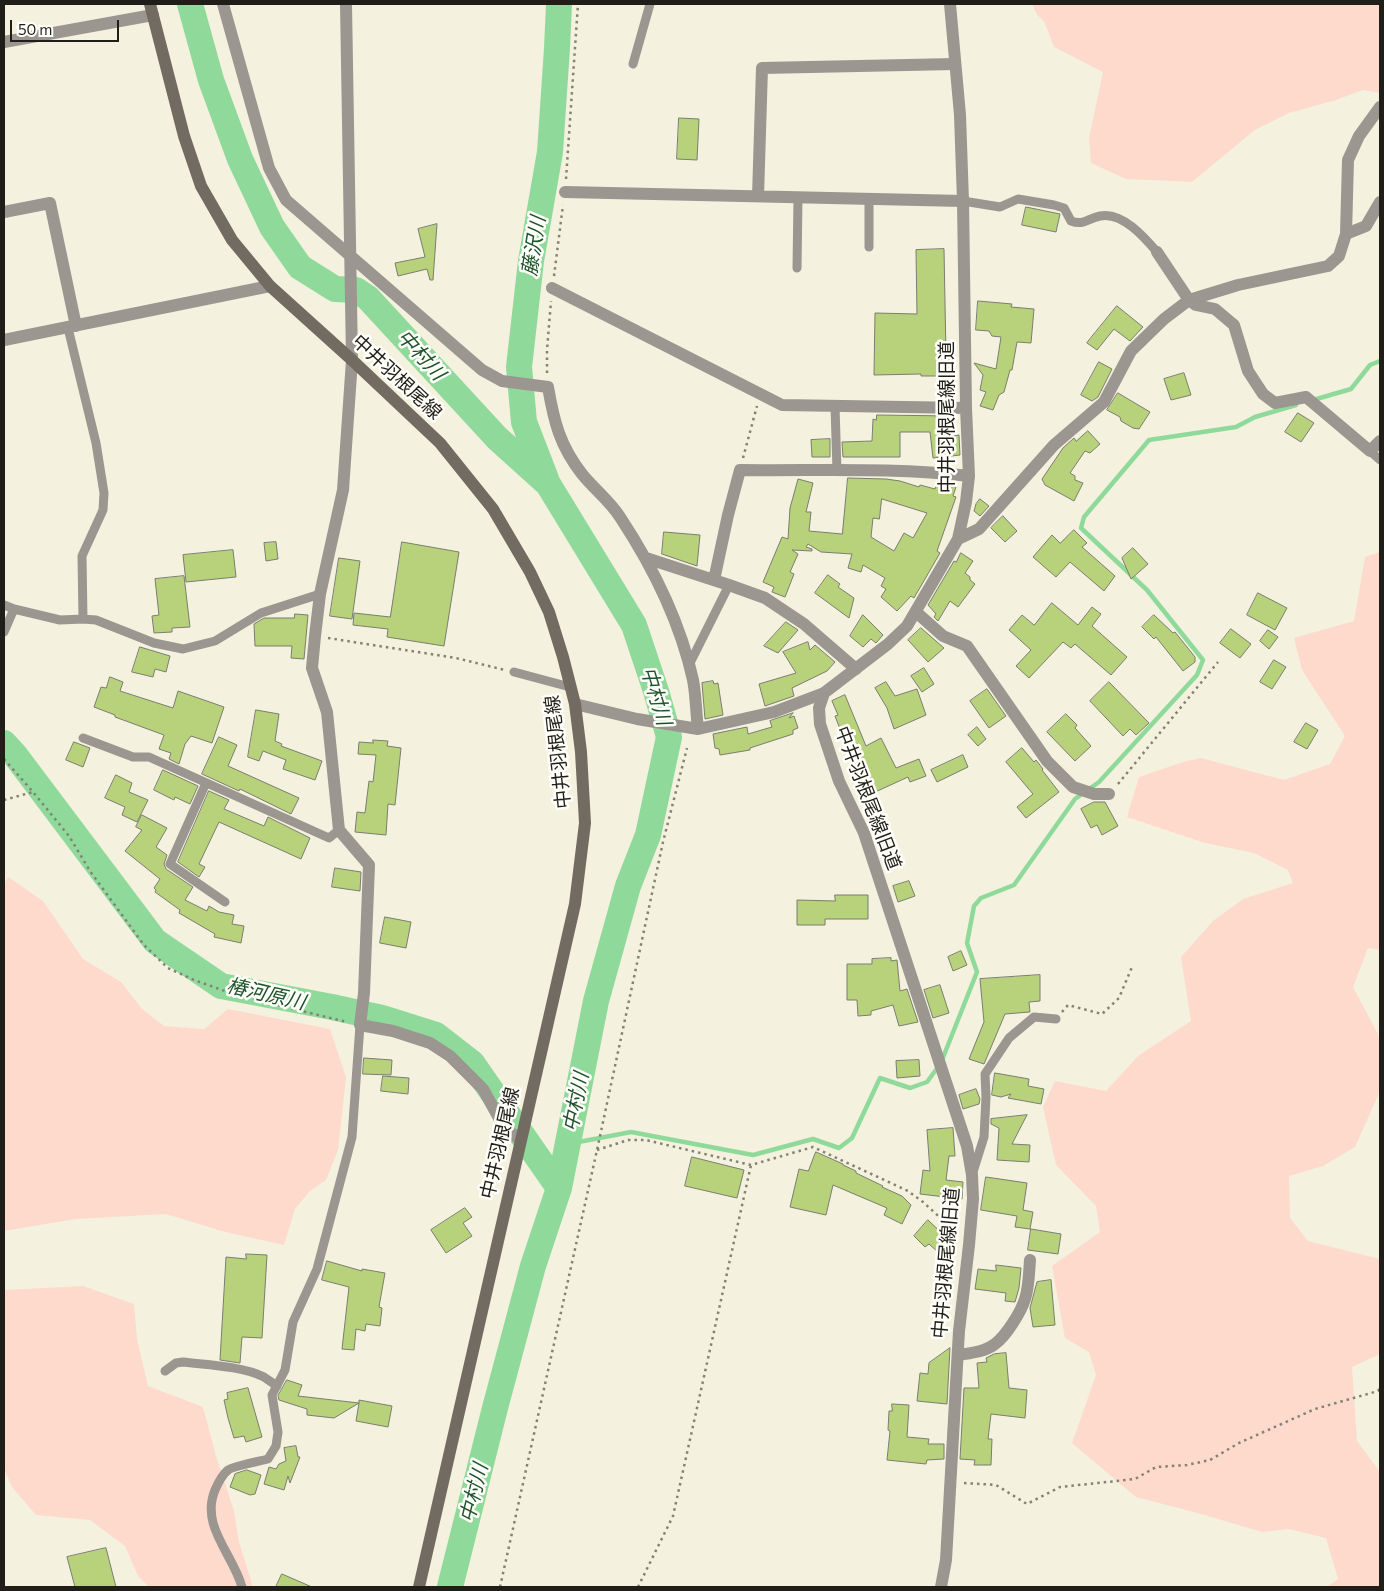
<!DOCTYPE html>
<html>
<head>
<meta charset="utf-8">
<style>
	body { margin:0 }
	#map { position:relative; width:1384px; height:1591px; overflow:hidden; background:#f5f1df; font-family:Commissioner,sans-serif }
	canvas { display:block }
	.frame { position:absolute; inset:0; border:5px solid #201e18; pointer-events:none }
	.scale { position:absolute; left:10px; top:20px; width:109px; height:22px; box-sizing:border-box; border:2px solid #201e18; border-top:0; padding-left:6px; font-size:15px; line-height:18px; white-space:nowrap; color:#201e18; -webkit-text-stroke:4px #fffefa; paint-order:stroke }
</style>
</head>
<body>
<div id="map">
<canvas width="1384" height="1591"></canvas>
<div class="frame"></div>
<div class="scale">50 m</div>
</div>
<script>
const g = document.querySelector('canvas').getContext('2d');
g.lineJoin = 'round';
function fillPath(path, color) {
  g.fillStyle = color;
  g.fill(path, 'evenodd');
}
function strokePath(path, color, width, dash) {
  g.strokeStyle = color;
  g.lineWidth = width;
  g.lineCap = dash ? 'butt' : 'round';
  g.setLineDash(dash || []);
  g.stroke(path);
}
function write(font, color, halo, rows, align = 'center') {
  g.font = font + ' Commissioner,"Noto Sans JP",sans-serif';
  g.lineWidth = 5;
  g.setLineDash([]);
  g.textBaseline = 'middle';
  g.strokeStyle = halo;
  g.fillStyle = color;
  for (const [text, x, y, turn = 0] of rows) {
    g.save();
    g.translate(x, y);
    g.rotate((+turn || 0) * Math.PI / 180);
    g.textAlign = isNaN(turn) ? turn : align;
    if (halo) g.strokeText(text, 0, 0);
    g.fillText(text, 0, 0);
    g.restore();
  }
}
const green = new Path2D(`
	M1032,4h348v89l-17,-3 -27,10 -47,13 -34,17 -63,52 -66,-3 -35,-16 -2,-25 14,-66 -49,-25 -10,-26 -7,-6z
	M1380,552v398l-12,-2 -15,39 25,47 2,11v46l-25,56 -32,19 -34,10 1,42 18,23 72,18v95l-28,13 5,74 23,31v115h-53l11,-8 -12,-41 -37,-9 -27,3 -61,-18 -65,-17 -64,-54 24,-68 -7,-23 -24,-14 -13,-72 48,-34 -4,-26 -40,-41 -13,-58 12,-26 51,10 32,-35 53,-35 -10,-64 32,-36 30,-22 50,-16 -5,-13 -34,-17 -49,-10 -78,-26 12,-40 44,-15 18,-4 83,22 46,-16 15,-28 -43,-66 -8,-32 60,-17 11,-64z
	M8,877l35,24 40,58 38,23 21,27 22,17 40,3 24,-20 102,20 16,48 -8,73 -12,30 -16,11 -15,18 -11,36 -59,-13 -59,-18 -90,5 -72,12v-347z
	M83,1286l51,18 3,35 11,47 55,21 13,49 18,55 5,31 14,45h-104l-11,-11 -13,-30 -35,-26 -54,-5 -24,-28 -8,-19v-178z`);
const stream = new Path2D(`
	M1313,400l38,-11 19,-24 10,-4
	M942,1060l35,-88 -10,-29 7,-37 7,-8 33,-13 61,-86 24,-17 98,-107 6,-15 -56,-70 -66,-62 3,-11 65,-77 87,-13 19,-10 41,-12
	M568,1144l63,-12 122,23 60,-16 26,9 13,-10 28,-60 30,10 17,-6 11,-15`);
const river = new Path2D(`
	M190,4l21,76 29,79 32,68 28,40 35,22 21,1 12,8 129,140 51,46 86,141 22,66 13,46 -21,98 -20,51 -32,115 -37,187 -26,78 -38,142 -45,179
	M546,479l-22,-57 -5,-55 12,-106 19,-109 7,-104 2,-44
	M4,743l11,12 140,186 66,45 111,21 50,11 54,17 36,28 87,125`);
const building = new Path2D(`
	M679,118l20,1 -2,41 -20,-1z
	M1026,207l34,7 -4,18 -34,-7z
	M437,224l-4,56h-3l-3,-11 -29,7 -3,-13 30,-6 -7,-28z
	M944,249l2,107h2v4h4v16h-31v-2l-47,1 1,-62 42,1 -1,-64z
	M978,301l34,3 -1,3 23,2 -3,34 -14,-1 -5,28h-2l-6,22 -5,3 -6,15 -13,-4 6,-14 -6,-2 3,-15 -9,-12 22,6 5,-32 -9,-1 -3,-5 -13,-1z
	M1117,306l26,21 -13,14 -16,-12 -17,21 -10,-7z
	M1099,362l13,7 -14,28 -6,4 -11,-6z
	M1184,373l7,22 -20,5 -7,-21z
	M1118,393l32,19 -11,17 -6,-1 -12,-7 -1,-4 -13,-7z
	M1298,413l16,10 -13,19 -16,-10z
	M877,415l75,1v20l7,-1 1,20 -27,3 -3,-26h-30v25h-57l-1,-15 30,-1 1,-22 3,1z
	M1088,431l12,13 -10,9 -5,-2 -15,22 5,3v4l8,3 -9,18 -29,-16 -3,-6 21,-31 11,-10 2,3z
	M830,439v18h-18l-1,-17z
	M848,478l38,1 14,2 19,6 1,-2 15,4 2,-5 6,2 1,-3 12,4 -3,9 3,1 -19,54 3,2 -26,45 -3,-2 -14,15 -16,-14 5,-8 -5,-3 4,-8 -22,-13 -2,7 -13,-4 4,-14 -31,-2 -13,-8 -2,3 6,2v2l-20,-1 6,4 -8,18 4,2 -9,23 -13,-5 2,-5 -11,-5 19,-45 6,2 2,-31 8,-29 15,4 -7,29h5l-2,19 33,3zM882,499l45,14 -14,25 -9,-5 -10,18 -23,-14 2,-19 6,1z
	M980,499l9,7 -9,10 -6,-5 2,-7z
	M1003,516l14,15 -12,11 -14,-14z
	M1074,530l13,13 -5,4 33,29 -11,15 -34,-29 -14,15 -23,-20 19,-22 8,8z
	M664,532l36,3 -3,31 -35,-12z
	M276,542l2,17 -12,2 -2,-18z
	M402,542l57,10 -15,94 -57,-9 1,-8 -35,-4 1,-12 36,4z
	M1133,548l15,16 -17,15 -9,-21z
	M233,550l3,27 -50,5 -3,-27z
	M961,553l12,8 -8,12 5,4v3l5,4 -17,23 -8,-6 -12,20 -4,-4 2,-3 -8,-9 26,-44 2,1z
	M339,558l21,3 -8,58 -22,-3z
	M828,575l12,9 -2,3 16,11 -5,20 -34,-25z
	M184,576l6,51 -18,1v4l-18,1 -2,-17 7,-1 -4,-36z
	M1258,593l29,15 -12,22 -28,-15z
	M1052,603l26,22 14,-18 9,7 -9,12 35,31 -16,18 -36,-31 -4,4 -8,-6 -34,36 -13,-12 15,-16 -22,-20 13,-15 12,10z
	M295,614l13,1 -4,44 -13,-1 1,-12h-37l-1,-22 10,-6h30z
	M863,615l20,20 -7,8 -5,-4 -8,8 -13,-11z
	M1154,615l19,18 2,-1 20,25v5l-12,9 -27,-34 -2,2 -12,-12z
	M786,622l12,8 -20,23 -14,-7z
	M921,628l23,20 -16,14 -20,-22z
	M1231,629l20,15 -11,14 -20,-15z
	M1268,630l10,7 -9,12 -9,-8z
	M808,642l2,8 5,-5 20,17 -8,9 -35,17 2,8 -29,10 -6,-22 37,-11 -13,-21z
	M140,647l30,9 -4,16 -11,-3 -2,8 -21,-5z
	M1274,660l12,7 -14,22 -12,-7z
	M924,668l10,16 -12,8 -11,-16z
	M110,677l13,5 -3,9 53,17 5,-17 46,16 -12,36 -21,-7 -6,8 -6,20 -10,-5 2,-6 -12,-4 5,-14 -49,-18v-2l-21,-8 7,-20 5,1z
	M713,681l1,3 4,-1 5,32 -18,4 -3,-36z
	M886,682l9,14 22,-7 9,26 -32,14 -7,-21 -12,-20z
	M1109,682l40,41 -13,12 -6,-6 -7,7 -33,-35z
	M987,689l19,27 -17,12 -19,-27z
	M845,695l21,51 15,-8 15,30 23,-9 7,17 -16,6 -2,-5 -35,16 -13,-27 -5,2 -20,-52 3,-1 -6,-14z
	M256,710l23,4 -4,27 7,3 -1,2 41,15 -7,19 -32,-11 3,-9 -23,-9 -4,10 -11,-4z
	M793,713l-4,5 5,-2 4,12 -5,2v4l-43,14v2l-30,5 -1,-6 -4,-1 -2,-14 34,-7 1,7 24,-7 -2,-6z
	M1066,714l11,11 -2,3 16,18 -16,15 -28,-29z
	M1306,723l12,7 -11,19 -13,-7z
	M977,727l9,12 -8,7 -10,-11z
	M219,737l18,8 -9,21 71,32 -8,16 -51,-25 -1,2 -37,-17z
	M373,740l15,1 -1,5 14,2 -6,57 -7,-1 -2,31 -31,-3 2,-20 8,1 4,-32 4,1 3,-27 -18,-1 1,-12 14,1z
	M74,742l16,6 -7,19 -17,-7z
	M1022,748l12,14 2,-2 7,9 -1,1 17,22 -33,26 -9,-11 16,-13 -27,-32z
	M963,755l5,12 -31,15 -6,-12z
	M163,770l35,16 -8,18 -15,-7 -1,3 -20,-10z
	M116,775l16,8 -3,9 19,8 -11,22 -15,-7 3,-8 -20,-9z
	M209,791l20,9 -5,9 40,17 4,-9 42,21 -9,21 -82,-37 -20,42 6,3 -6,10 -21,-15z
	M1094,802h11l13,24 -16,9 -5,-10 -6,3 -10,-19z
	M142,815l25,13 -11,19 11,8 -3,9 2,5 27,18 -8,13 22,11 2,-5 10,6 15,3 -2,9 12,2 -3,17 -27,-6 1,-3 -36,-21 1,-3 -25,-18 1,-2 -2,-2 6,-9 -35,-28 17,-21 -6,-3z
	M335,868l26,4 -1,19 -28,-4z
	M909,881l6,15 -17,6 -5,-16z
	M835,895h33v24h-43v6h-28v-25l38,1z
	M385,917l26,5 -5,26 -26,-5z
	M961,951l6,14 -14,6 -5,-14z
	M891,958v3l6,-1 3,31 7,-2 11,33 -19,4 -6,-21 -22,6v4l-13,1 -1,-16h-10v-36h25v-5z
	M1040,975v26l-11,1 1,10 -25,2 -21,50 -15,-5 15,-37 -4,-43z
	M940,985l9,28 -16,5 -9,-28z
	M364,1058l28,2 -1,15 -28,-1z
	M919,1060l1,16 -23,2 -1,-17z
	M995,1073l34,6 -1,7 16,3 -3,15 -33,-6 3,-4 -10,3 -9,-2z
	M383,1076l26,2 -1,16 -27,-3z
	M976,1089l4,10 -1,5 -16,5 -4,-14z
	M1027,1115l-15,29 18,1 -1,17 -32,-2 2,-32 -8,-4v-5z
	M953,1128l2,28h-6l-3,24 17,2 -1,17 -42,-5 3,-24 7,1 -3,-41z
	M816,1152l27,12v1l13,6v2l27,13 -1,1 20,9 9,9 -9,19 -18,-9 3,-7 -54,-23 -7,30 -36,-8 9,-38 9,2z
	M692,1157l52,13 -7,28 -52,-12z
	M986,1177l41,6 -4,27 10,2 -3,17 -15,-2 2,-11 -36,-6z
	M465,1208l7,9 -9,6 9,13 -26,17 -15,-23z
	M928,1220l22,21 -11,12 -10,-9 -4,3 -11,-11z
	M1031,1229l30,5 -3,20 -30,-4z
	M246,1254l21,1 -5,83 -20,-1 -2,26 -20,-3 6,-103 20,2z
	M327,1261l35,10v-2l23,4 -6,34 3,1 -2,18 -14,-2 -1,7 -9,-2 -2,21 -12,-1 7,-62 -27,-7z
	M996,1265l25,3 -2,20 -4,14 -10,-1 1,-8 -31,-4 3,-20 18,2z
	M1051,1280l4,45 -22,2 -3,-19 7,-26z
	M950,1348l-3,56 -30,-3 3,-28 8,1 1,-11z
	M1006,1353l3,35 18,2 -2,28 -34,-4 -3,25h4l-1,26h-17l1,-5 -15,-1 4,-71h15l-2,-25 10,-1 -1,-4 8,-4z
	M287,1380l15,5 -4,11 61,7v-3l33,6 -4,21 -32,-6 3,-18 -25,15 -27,-3v-6l-28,-9 -1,-4z
	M248,1388l14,49 -16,5 -2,-6 -10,2 -6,-20 -4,-18 4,-1 -1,-6z
	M892,1404l17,1 -2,32 22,2 -1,5h16v15l-17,1 -1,4 -39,-4 3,-29 -2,-1 1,-19h3z
	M296,1446l2,11h2l-10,26 -2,-7 -4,14 -20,-6 5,-17 7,2 3,-5 7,-3 -2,-13z
	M247,1470l14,5 -6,19 -5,1 -20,-8 5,-13z
	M106,1548l10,39h-41l-8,-30z
	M282,1574l30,13h-36z`);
const path = new Path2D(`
	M566,179l12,-175
	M554,276l9,-71
	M547,373v-23l4,-49
	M743,458l14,-52
	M328,638l128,20 49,12
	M4,759l29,33 36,44 21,35 54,74 24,23 26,12 42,15 111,27
	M1118,784l100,-122
	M4,800l29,-8
	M1062,1012l6,-7 34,9 17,-16 13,-31
	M597,1150l31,-10h18l105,25 62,-18 95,44 15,11 35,32
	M964,1483l32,2 31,19 33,-17 75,-8 21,-12 31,-2 23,-5 29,-17 76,-34 63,-18 2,-3
	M500,1587l97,-437 66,-308 24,-94
	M638,1587l35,-71 78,-351`);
const service = new Path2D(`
	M633,64l17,-60
	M869,199v48
	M963,201l37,6 18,-8 36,6 10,3 7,13c13,5 17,-3 29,-5 22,-5 45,22 57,36
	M797,268l1,-71
	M68,328l28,115 8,50 -1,17 -21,46 1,63
	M835,406l2,65
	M1370,451l10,9
	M4,605l10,4 46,11 23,-1 13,1 58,23 29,6 32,-8 46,-28 59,-19
	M4,632l10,-23
	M689,665l40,-80
	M514,672l56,15
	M83,738l50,19h16l180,81 10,-8
	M206,783l-36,81 55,38
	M973,1172l11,-35 2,-40 -1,-23 24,-36 25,-21 22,2
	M165,1371l11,-8 7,-1c25,3 59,4 81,15 4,3 9,6 13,9
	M242,1587c-9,-33 -42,-61 -27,-97 3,-7 7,-15 13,-20 5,-4 32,-9 40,-11l8,-13 2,-14 -6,-37 13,-25 8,-48 24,-53 35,-132 8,-112`);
const minor = new Path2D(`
	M223,4l46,164 17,32 196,170 20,11 46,6c6,35 12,59 34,87 12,15 28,27 38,43 33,50 60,104 73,163 3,15 3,33 5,49
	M346,4l6,356 -9,130 -23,104 -5,42 -3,32 15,44 12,118 30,35 -5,128 -4,32 33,6 37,12 20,13 33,33 21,38 16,13
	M4,42l149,-27
	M565,192l398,9
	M758,196l4,-128 193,-4
	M4,212l46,-9 26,123
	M1346,234l20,-8 14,-24
	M1157,252l32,48 7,5 19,4 19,16 14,46 15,23 12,9 31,-6 64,54 10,-10
	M552,288l230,117 184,3 3,68 -3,26 -8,37 -51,87 -19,18 -64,49 -5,15 1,16 19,57 25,52 103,313 5,29 1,24 -4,46 -10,86 -13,229 -5,27
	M4,340l266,-54
	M958,539l21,-10 75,-84 50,-43 27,-51 33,-32 25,-19 49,-15 90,-19 11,-10 7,-22 2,-74 11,-24 21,-29
	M646,558l83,27 36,13 39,26 52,45
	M714,580l14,-65 12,-45c76,1 153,-3 229,6
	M916,612l27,24 24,10 80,115 26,26 21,7h15
	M575,704l62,15 61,10 76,-17 50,-19
	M958,1355c12,-2 27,-3 37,-11 11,-8 26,-32 30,-45 4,-12 4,-27 5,-39`);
const tertiary = new Path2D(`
	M950,4l10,111 3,86 3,207`);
const secondary = new Path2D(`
	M150,4l34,132 17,50 31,54 38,46 82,74 88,83 53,66 37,63 19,40 14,45 12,47 6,48 4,71 -10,81 -156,683`);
const streetNames = [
	["中井羽根尾線",397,377,43],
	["中井羽根尾線旧道",947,417,-90],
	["中井羽根尾線",558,752,-96],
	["中井羽根尾線旧道",868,798,69],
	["中井羽根尾線",500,1143,-77],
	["中井羽根尾線旧道",946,1263,-85]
];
const waterNames = [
	["藤沢川",534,246,-81],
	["中村川",421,355,48],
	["中村川",656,696,73],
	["椿河原川",266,994,13],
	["中村川",576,1102,-79],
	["中村川",474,1493,-76]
];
fillPath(green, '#fddacc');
strokePath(stream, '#8fda9b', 4.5);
strokePath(river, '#8fda9b', 26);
fillPath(building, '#b8d17b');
strokePath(building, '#797e6e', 1);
strokePath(path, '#848175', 2.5, [2.5, 4]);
strokePath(service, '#9b9690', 9);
strokePath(minor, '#9b9690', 12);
strokePath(tertiary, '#9b9690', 12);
strokePath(secondary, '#726b62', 12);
write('19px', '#201e18', '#fffefa', streetNames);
write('italic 20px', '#1e532b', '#fffefa', waterNames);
</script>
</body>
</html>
